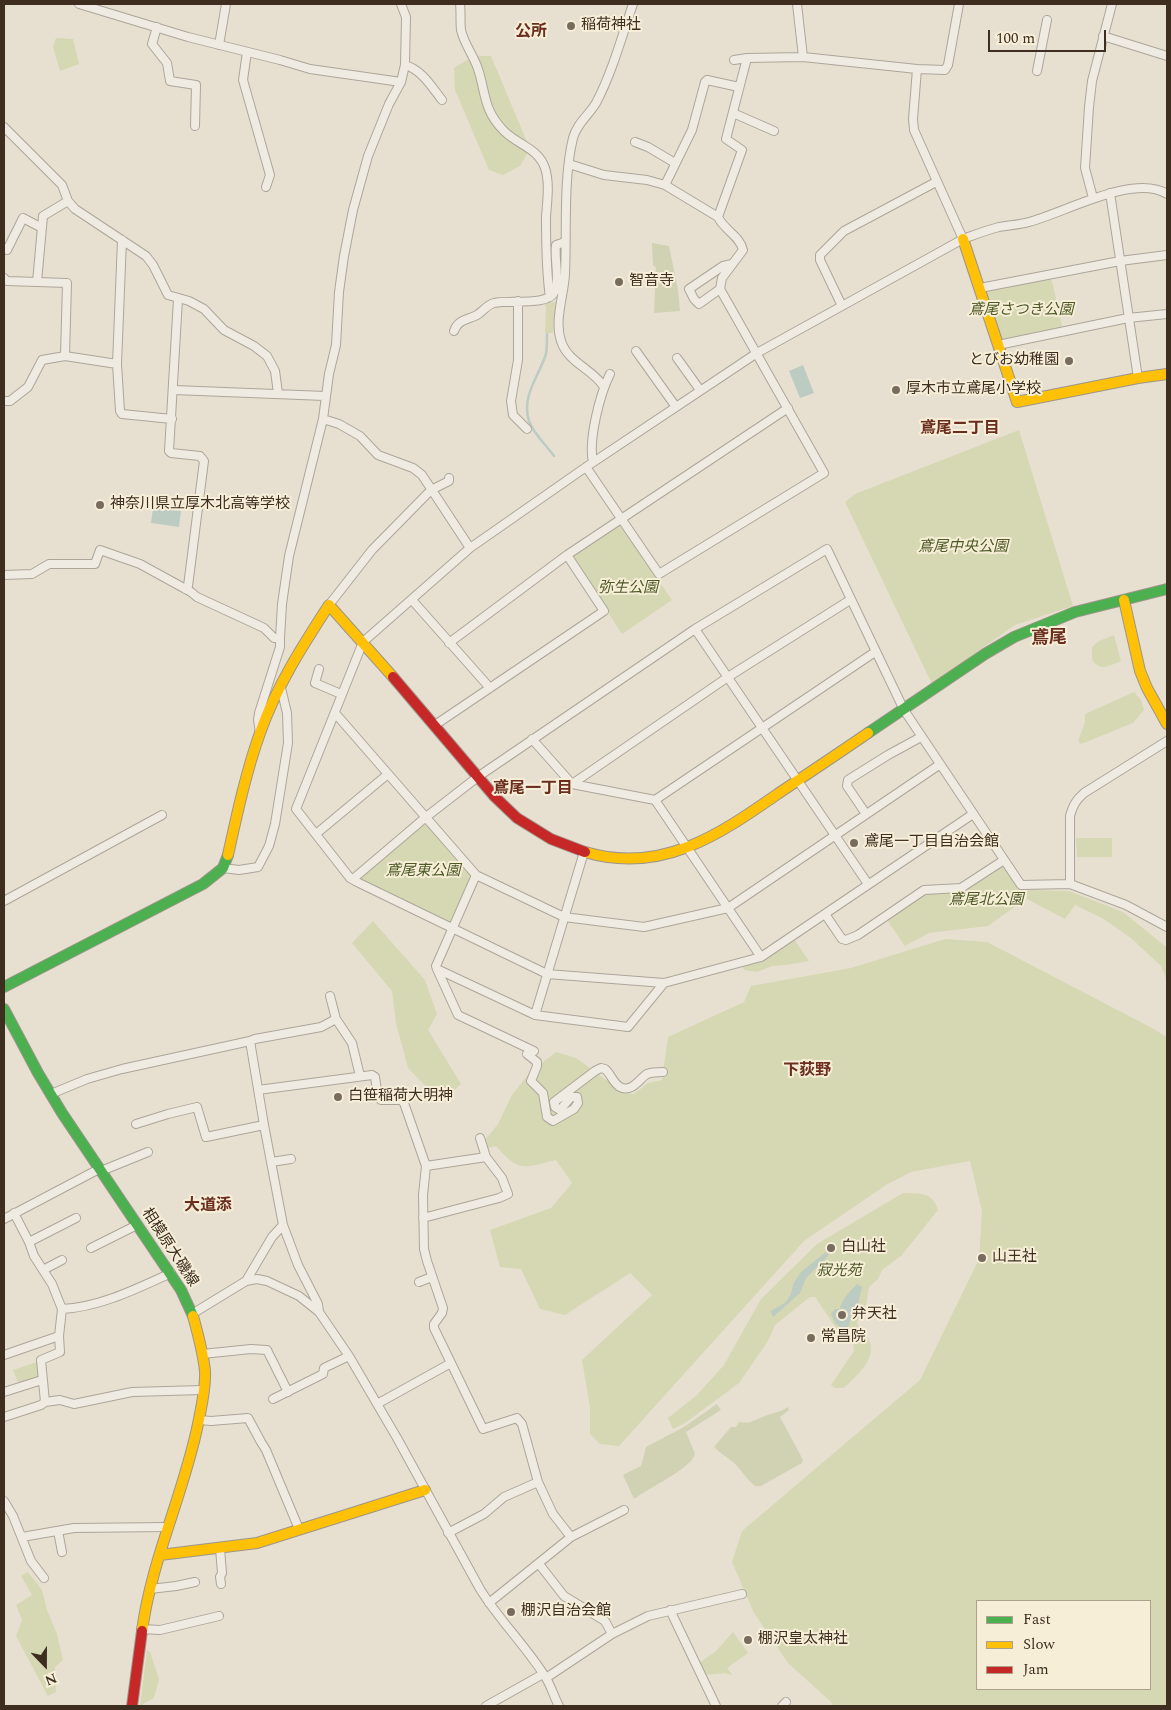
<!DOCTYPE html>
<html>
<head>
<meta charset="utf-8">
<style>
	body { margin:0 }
	#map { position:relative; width:1171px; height:1710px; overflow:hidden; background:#e7e0d1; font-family:Spectral,serif }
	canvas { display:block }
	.frame { position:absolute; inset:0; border:5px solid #3d2e20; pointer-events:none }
	.legend { position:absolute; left:976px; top:1600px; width:175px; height:90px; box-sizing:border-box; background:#f7eed8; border:1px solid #ada18e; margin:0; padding:6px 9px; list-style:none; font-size:15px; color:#3d2e20 }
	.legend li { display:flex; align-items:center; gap:10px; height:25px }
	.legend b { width:25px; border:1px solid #ada18e }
	.north { position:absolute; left:20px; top:1640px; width:50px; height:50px; -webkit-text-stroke:4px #f7eed8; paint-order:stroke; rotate:158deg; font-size:14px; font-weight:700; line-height:20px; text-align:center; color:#3d2e20 }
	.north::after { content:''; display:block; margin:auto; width:18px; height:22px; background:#3d2e20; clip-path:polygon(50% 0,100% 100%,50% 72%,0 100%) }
	.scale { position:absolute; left:988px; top:30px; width:118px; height:22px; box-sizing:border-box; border:2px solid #3d2e20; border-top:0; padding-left:6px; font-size:15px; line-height:18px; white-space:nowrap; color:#3d2e20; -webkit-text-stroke:4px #f7eed8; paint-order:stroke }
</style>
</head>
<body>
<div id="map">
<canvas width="1171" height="1710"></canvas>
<div class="frame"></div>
<ul class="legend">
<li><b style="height:6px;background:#4caf50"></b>Fast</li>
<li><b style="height:6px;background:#ffc107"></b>Slow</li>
<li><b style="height:6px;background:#c62828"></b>Jam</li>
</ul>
<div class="north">N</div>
<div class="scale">100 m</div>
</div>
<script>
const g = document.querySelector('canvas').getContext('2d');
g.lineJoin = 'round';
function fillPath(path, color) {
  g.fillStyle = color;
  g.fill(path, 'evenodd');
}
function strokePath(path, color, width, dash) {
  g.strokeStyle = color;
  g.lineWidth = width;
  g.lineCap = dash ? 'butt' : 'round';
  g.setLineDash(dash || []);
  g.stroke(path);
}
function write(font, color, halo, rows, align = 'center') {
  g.font = font + ' Spectral,"Noto Sans JP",serif';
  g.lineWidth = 4;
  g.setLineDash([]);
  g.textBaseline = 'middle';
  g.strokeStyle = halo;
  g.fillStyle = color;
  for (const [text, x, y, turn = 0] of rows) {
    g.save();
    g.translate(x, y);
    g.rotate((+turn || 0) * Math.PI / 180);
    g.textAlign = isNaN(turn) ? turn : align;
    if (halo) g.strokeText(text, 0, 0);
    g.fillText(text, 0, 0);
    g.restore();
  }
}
const green = new Path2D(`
	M56,38l17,1 6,25 -19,7 -7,-24z
	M474,56h17l39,93 -10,17 -17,9 -14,-5 -34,-80 -1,-22z
	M1049,279l3,2 10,45 -2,3 -56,12 -3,-2 -14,-45 1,-3z
	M556,302l-3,31h-8l1,-26 -2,-4z
	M1019,430l54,176 -58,19 -83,59 -87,-182 10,-8z
	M617,525l3,1 52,74 -50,34 -49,-76 1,-3z
	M1114,635l7,26c-13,5 -19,11 -29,-1v-13l7,-6z
	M1134,692l7,8 3,10 -11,13 -52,21 -3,-3 7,-19v-8z
	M424,825h3l44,49 -20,47 -4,1 -87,-42v-3z
	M1076,838h36v19h-35z
	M1001,866l3,1c9,13 19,23 13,38l-29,21 -59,7 -24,13 -18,-26 36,-25 5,-2h34z
	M1027,890l42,1 54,21 42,34h2v35l-6,-15 -29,-27 -28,-20 -29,-14 -10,14 -38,-20z
	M373,921l52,59 12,34 -9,16 33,54 -20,18 -33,-34 -12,-45 -4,-32 -40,-48z
	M794,939l15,22 -23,4 -14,1 -15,6 -13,-2 -1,-3 3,-3z
	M945,939l42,3 165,86 15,9v669h-334l-3,-5 -42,-38 -34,-50 -22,-51 10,-31 178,-151 59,-121 3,-48 -12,-50 -59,11 -25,13 -82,56 -185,205 -19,-2 -10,-10v-27l-8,-47 70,-65 -22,-22 -65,42 -25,-6 -19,-40 -21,-2 -10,-37 61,-22 21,-25 -16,-23c-33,8 -36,13 -60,-14l-8,2 -3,-8 13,-16 14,-29 19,-24 25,-19 20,6 48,35 10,1 14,-11 14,-3 6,-43 76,-35 7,-16 100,-18zM977,1601h173v88h-173z
	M903,1193c17,1 29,-2 35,17l-37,46 -19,14 -4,9 -9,8 -3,19 -9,16c2,8 8,9 11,16 11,20 -11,37 -24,50h-9l-4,-3 23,-34 -1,-10 -17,-13 -21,-31h-5l-35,28 -7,16 -29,42 -54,40 -12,6 -5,-11 29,-23 27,-30 37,-66 56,-55z
	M37,1362l2,14 -2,3 -18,6 -6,-15z
	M28,1572l14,18 5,20 10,24 6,26 -8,7 1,25 -8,4 -32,-60 6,-16 -6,-15 16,-10 -11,-19z
	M733,1632l15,21 -21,15 5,6 -1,1 -6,-2 -20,2 -6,-12 16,-11z
	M147,1650l3,2 9,27 -5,19 -11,6 1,2h-4z`);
const cemetery = new Path2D(`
	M652,243l17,3 9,44 2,21 -26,2 2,-45 -3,-3z
	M717,1404l4,6 -35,22 9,22c-3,14 -48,35 -61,45l-11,-24 18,-9 5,-19 38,-20z
	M788,1407l1,3 -9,7 23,43 -1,3 -41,23h-6c-9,-7 -14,-17 -22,-24 -5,-4 -13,-9 -19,-15l17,-20h5l3,-5c14,2 14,-2 26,-6 11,-4 13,-3 23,-9z`);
const water = new Path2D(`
	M803,365l11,28 -14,5 -11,-27z
	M153,508l28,3 -2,16 -28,-4z
	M826,1252l3,3 -23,23 -6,15 -27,24 -2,-6 15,-9 5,-8 2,-10 8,-12z
	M857,1284l5,3 -6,26 -5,5 -3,10 -5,1 -7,-5 -5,-10 4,-5h5c1,-9 11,-19 17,-25z`);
const stream = new Path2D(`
	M547,334c0,6 0,14 -1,20 -7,22 -25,42 -17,67 4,12 17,24 25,35`);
const street = new Path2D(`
	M79,4l109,33 92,23 30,9 91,13
	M460,4c1,8 0,18 1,26 3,14 13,26 17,39 8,24 5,41 26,62 14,14 34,17 41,37 5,15 2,34 1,49 0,26 0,54 4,80
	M797,4l6,53
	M157,27l-5,17 15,19 3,18 26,4 -1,41
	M1103,36l64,20
	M219,45l7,-41
	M247,52l-4,28 27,95 -4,12
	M734,60l13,-2
	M405,65c17,5 26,21 37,35
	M917,69l-4,50 1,11 49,109
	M1037,71l10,-51
	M733,113l41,18
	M4,127l58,58 6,16
	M635,142l13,5 27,16
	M569,164l35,11 43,5 18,5 53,32c6,13 22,19 25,33l-21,28 -2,11 104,184 -165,101 -73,-107
	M665,185l27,-55 13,-48 2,-2 32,7
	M1110,193l28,185
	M1093,198l-8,-30 4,-61 3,-26 20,-77
	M718,217l24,-67 -16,-11 21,-81 56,-1 114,12 28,1 3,-5 11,-61
	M122,240l-5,124 3,47 2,3 50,5
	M4,248l3,2 16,-32 19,10
	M4,278l3,3 60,2 -2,73
	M37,282l6,-66 25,-15 7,8 71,47 7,9 15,30 21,6 15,8 20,21 30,16 13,10 8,15 3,22
	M980,288l140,-27 47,-6
	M720,289l-21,15 -5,-5 -5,-10 34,-23 9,-2
	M178,299l-9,152 2,2 29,3 4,5 -16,125 -3,3
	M518,301v59l-7,41 2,14 14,14
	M842,306l-22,-46v-5l24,-24 92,-49
	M454,331c4,-11 12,-11 21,-15 7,-3 11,-11 19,-13 14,-4 55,4 61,-12 5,-14 -1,-32 1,-46l9,-3
	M998,345l130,-27 39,-4
	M636,351l40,56
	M677,358l23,32
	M604,387c-11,-18 -36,-24 -43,-46 -7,-21 3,-46 4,-67 2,-43 -2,-95 8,-136 4,-15 16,-23 23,-35 16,-30 26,-67 37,-99
	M174,390l151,6
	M4,401h6l18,-14 14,-27 23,-4 52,8
	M323,419l16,5 21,12 18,19 35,13 9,7 48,73
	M593,462c-5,-22 7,-68 17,-88
	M4,575l28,-1 17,-10h46l5,-14 40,14 51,28 6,5 67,31 10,10h6l2,-34 7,-48 34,-137 6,-45 7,-29 3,-53 5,-36 9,-46 15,-54 21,-52 12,-22 4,-17 1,-48 -5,-13
	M412,600l78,88
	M329,605l43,-55 59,-60 18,-9v-3
	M695,629l173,255
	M449,643l118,-88 221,-147
	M319,669l-4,14 26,11
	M335,713l141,162 88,42 80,10 84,-19 211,-143
	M435,725l169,-114 -37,-56
	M260,733l-2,-13 1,-7 21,-66v-9
	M532,739l40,45 83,16 220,-148
	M572,784l156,-107 122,-77
	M655,800l106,157
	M866,814l-19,-28 1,-6 40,-25 33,-18
	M973,814l-212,143 -97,26 -117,-9 -190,-92 -7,-4 -54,-69 67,-167 107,-94 116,-81 171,-114 206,-114c11,-4 24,-9 36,-12 10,-2 20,-2 30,-5 35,-9 105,-49 138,-28
	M316,834l72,-60
	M223,868l16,2 19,-3 11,-21 6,-22 13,-81 -1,-30 -6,-25
	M476,875l-40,91 1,3 21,46 76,36
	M353,879l73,-62 53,-41 216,-147 132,-80 77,161 117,175 49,-1 56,21 41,22
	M1070,884v-68c3,-11 6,-16 14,-23l83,-52
	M4,901l158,-86
	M825,914l17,25 4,1 12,-5 66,-45 37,-2 43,-28
	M437,969l98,46 93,12 36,-44
	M330,996l6,23 16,24 8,33
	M535,1015l49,-163
	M250,1041l5,-2 66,-12 15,-8
	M527,1054l10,8v4l-6,15 12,12 4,24 6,4 21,-12 4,-6 -1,-6h-6l-11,13 -5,-3 -1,-5 41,-31 6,-3 4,1c6,5 8,14 15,18 12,6 19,-8 27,-13 5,-2 10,-2 16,-2
	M258,1090l114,-15 3,2 3,20 3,3h20l3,3 22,63 -3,29 1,54 3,12 16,47 -1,5 -8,11v4l17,35 -74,41
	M51,1094l36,-15 35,-10 128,-28 14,84 19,100 -11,12 -26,44
	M136,1124l32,-10 29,-7 9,30 58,-12
	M480,1138l6,19
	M271,1162l20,-3
	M101,1171l47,-19
	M14,1213l15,29 5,14 18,28 10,25 -3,27 1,16 -19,8 4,42
	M423,1218l76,-20 9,-4 -6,-16 -16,-21 -60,9
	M4,1219l95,-50
	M283,1225l15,40 20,39 1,8
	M29,1242l47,-24
	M91,1248l46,-23
	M43,1270l19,-10
	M419,1282l13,-5
	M62,1309c38,-2 74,-20 109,-36
	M192,1314l54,-33 11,-2 10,2 32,15 20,16 30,44 48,82 83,151c19,31 46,57 66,89 5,8 8,19 13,28
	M202,1354l49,-5 16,1 21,42
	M4,1355l55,-19
	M451,1363l32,66 34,-11 5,6 16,58 15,32 18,23
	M4,1392l38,-12
	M273,1399l50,-25 1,-6 25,-12
	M4,1417l37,-12 4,-3 15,-2 14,4 58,-12 71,-2
	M200,1420l11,1 37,-3 13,24 5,8 33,79
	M4,1501l9,15 18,45 13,17
	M58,1531l4,21
	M448,1533l36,-19 20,-17 34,-15
	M22,1537l52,-9 94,-1
	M220,1548l2,25 -2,4 1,7
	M539,1564l25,32 41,25 7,13
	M150,1589l26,-3 19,-4
	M489,1603l82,-66 53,-27
	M670,1610l46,96
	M141,1629l19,1 59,-14
	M546,1678l66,-44 36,-18 94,-22
	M486,1706l57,-32
	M782,1706l4,-4`);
const fast = new Path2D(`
	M868,733l117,-79 29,-17 61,-25 92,-23
	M4,987l199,-103 20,-16 5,-13
	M4,1009l34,64 24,40 119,177 12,26`);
const slow = new Path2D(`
	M963,239l54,163 121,-24 29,-4
	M1124,600l16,71 7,17 20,36
	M585,852c77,23 135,-18 194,-59 30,-20 60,-40 89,-60
	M228,855c9,-41 18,-83 32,-122 16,-46 43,-88 69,-128l64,72
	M160,1555l97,-12 168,-53
	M142,1631c9,-70 42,-138 56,-207 3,-16 8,-35 7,-53 -2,-19 -7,-37 -12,-55`);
const jam = new Path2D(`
	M393,677l102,120 22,21 34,21 34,13
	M132,1706l10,-75`);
const markers = [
	[571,26,5,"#786c5e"],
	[619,282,5,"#786c5e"],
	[1069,361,5,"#786c5e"],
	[896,390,5,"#786c5e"],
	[100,505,5,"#786c5e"],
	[854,843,5,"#786c5e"],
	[338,1097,5,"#786c5e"],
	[831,1248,5,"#786c5e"],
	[982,1258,5,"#786c5e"],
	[842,1315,5,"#786c5e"],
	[811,1338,5,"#786c5e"],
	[511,1612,5,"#786c5e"],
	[748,1640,5,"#786c5e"]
];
const poiNames = [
	["稲荷神社",581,26],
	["智音寺",629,282],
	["とびお幼稚園",1059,361,"right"],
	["厚木市立鳶尾小学校",906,390],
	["神奈川県立厚木北高等学校",110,505],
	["鳶尾一丁目自治会館",864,843],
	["白笹稲荷大明神",348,1097],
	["白山社",841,1248],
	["山王社",992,1258],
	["弁天社",852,1315],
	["常昌院",821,1338],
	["棚沢自治会館",521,1612],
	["棚沢皇太神社",758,1640]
];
const parkNames = [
	["鳶尾さつき公園",1021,311],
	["鳶尾中央公園",963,548],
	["弥生公園",628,589],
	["鳶尾東公園",423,872],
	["鳶尾北公園",986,901],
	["寂光苑",839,1272]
];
const streetNames = [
	["相模原大磯線",169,1248,57]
];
const neighbourhoodNames = [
	["公所",531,33],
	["鳶尾二丁目",960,430],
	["鳶尾一丁目",533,790],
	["下荻野",807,1072],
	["大道添",208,1207]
];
const quarterNames = [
	["鳶尾",1049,639]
];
fillPath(green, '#d6d7b3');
fillPath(cemetery, '#d1d1b3');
fillPath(water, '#bcccc2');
strokePath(stream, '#bcccc2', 2.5);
strokePath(street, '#ada599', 10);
strokePath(fast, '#9c958a', 12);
strokePath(slow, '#9c958a', 12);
strokePath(jam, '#9c958a', 12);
strokePath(street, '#efebe3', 8);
strokePath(fast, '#4caf50', 10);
strokePath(slow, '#ffc107', 10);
strokePath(jam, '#c62828', 10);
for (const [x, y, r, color] of markers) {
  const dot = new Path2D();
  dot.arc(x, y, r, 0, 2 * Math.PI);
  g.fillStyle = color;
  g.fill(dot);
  strokePath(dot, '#f7eed8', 2);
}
write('15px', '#3d2e20', '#f7eed8', poiNames, 'left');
write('italic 15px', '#4d5a26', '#f7eed8', parkNames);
write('15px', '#3d2e20', '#f7eed8', streetNames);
write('bold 16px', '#6b2e1e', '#f7eed8', neighbourhoodNames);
write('bold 18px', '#6b2e1e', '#f7eed8', quarterNames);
</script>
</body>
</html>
